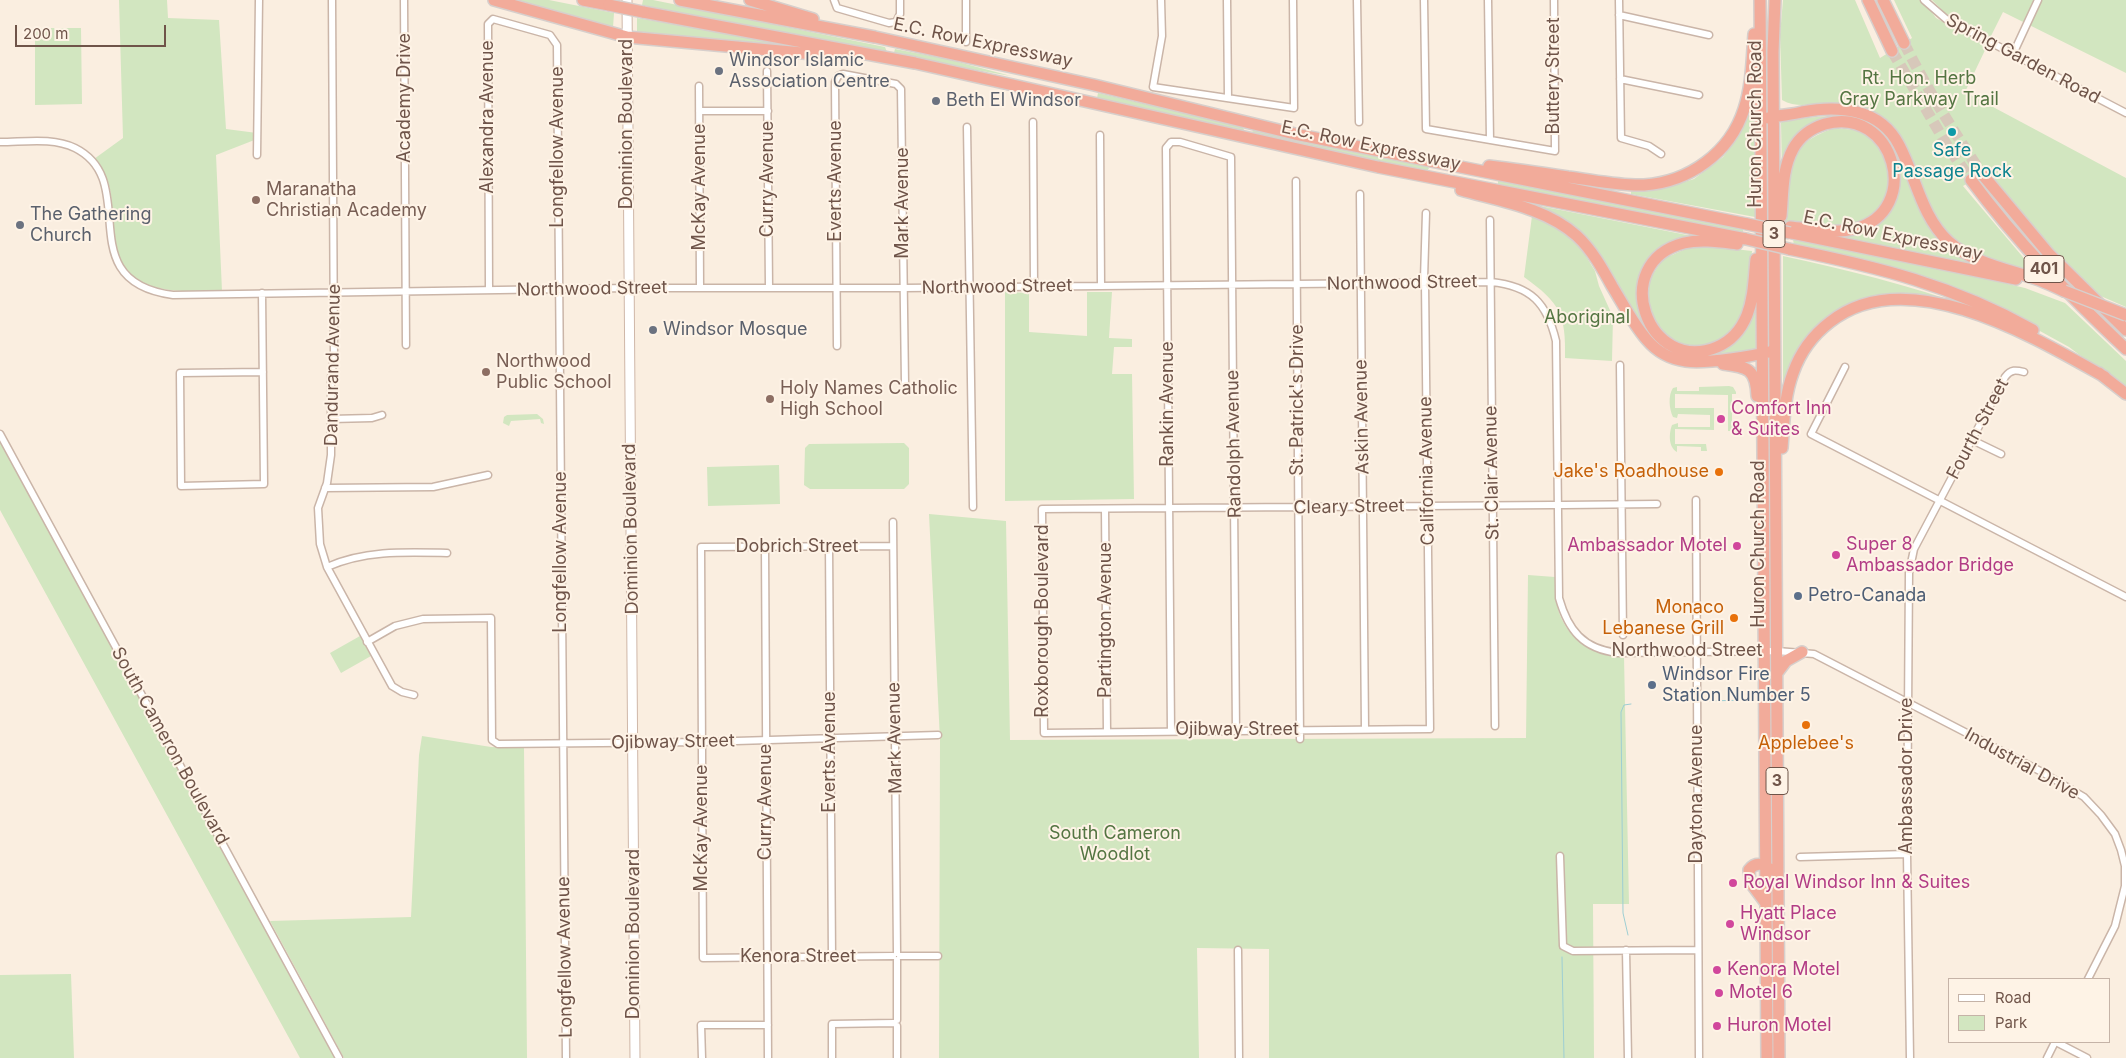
<!DOCTYPE html>
<html>
<head>
<meta charset="utf-8">
<style>
	body { margin:0 }
	#map { position:relative; width:2126px; height:1058px; overflow:hidden; background:#faeee0; font-family:Inter,sans-serif }
	canvas { display:block }
	.legend { position:absolute; left:1948px; top:978px; width:162px; height:65px; box-sizing:border-box; background:#fef3e6; border:1px solid #c5b3a7; margin:0; padding:6px 9px; list-style:none; font-size:15px; color:#6f5449 }
	.legend li { display:flex; align-items:center; gap:10px; height:25px }
	.legend b { width:25px; border:1px solid #c5b3a7 }
	.scale { position:absolute; left:15px; top:25px; width:151px; height:22px; box-sizing:border-box; border:2px solid #6f5449; border-top:0; padding-left:6px; font-size:15px; line-height:18px; white-space:nowrap; color:#6f5449; -webkit-text-stroke:4px #fef3e6; paint-order:stroke }
</style>
</head>
<body>
<div id="map">
<canvas width="2126" height="1058"></canvas>
<ul class="legend">
<li><b style="height:6px;background:#fff"></b>Road</li>
<li><b style="height:14px;background:#d2e6c0"></b>Park</li>
</ul>
<div class="scale">200 m</div>
</div>
<script>
const g = document.querySelector('canvas').getContext('2d');
g.lineJoin = 'round';
function fillPath(path, color) {
  g.fillStyle = color;
  g.fill(path, 'evenodd');
}
function strokePath(path, color, width, dash) {
  g.strokeStyle = color;
  g.lineWidth = width;
  g.lineCap = dash ? 'butt' : 'round';
  g.setLineDash(dash || []);
  g.stroke(path);
}
function write(font, color, halo, rows, align = 'center') {
  g.font = font + ' Inter,sans-serif';
  g.lineWidth = 4;
  g.setLineDash([]);
  g.textBaseline = 'middle';
  g.strokeStyle = halo;
  g.fillStyle = color;
  for (const [text, x, y, turn = 0] of rows) {
    g.save();
    g.translate(x, y);
    g.rotate((+turn || 0) * Math.PI / 180);
    g.textAlign = isNaN(turn) ? turn : align;
    if (halo) g.strokeText(text, 0, 0);
    g.fillText(text, 0, 0);
    g.restore();
  }
}
const green = new Path2D(`
	M119,0h48l1,18 51,2 7,109 31,4v6l-41,16 6,136c-44,1 -104,5 -109,-55 -2,-18 1,-37 -5,-54 -3,-8 -9,-16 -14,-23l29,-21z
	M505,0h44l65,13 -1,15z
	M643,0h10l232,47 2,5 -4,2 -241,-49z
	M1783,0h72l25,58 32,-20 -18,-38h29l13,18 51,28 -22,46 161,86v129l-30,-13 -46,-45 -36,-43 -26,-35 -25,15 75,89c-60,-21 -97,-26 -118,-94 -3,-9 -13,-38 -21,-44 -9,-6 -55,-29 -65,-32 -17,-4 -35,5 -52,-5l-2,-65z
	M1932,0h194v73l-123,-61 -13,26 -45,-25z
	M637,18l111,19 43,10 -151,-15 -3,-1z
	M35,28h46l1,76 -47,1z
	M895,49l52,10 64,17 -118,-20z
	M1754,83l1,134 -124,-23v-5l34,-1 29,-9 29,-22 19,-28z
	M1098,93l145,34 2,6 -50,-10 -98,-25z
	M1839,115l15,2 28,13 12,13 30,73 53,46 -1,4 -135,-27 -1,-4c6,0 14,1 19,-1 40,-10 54,-75 20,-100 -7,-5 -48,-10 -59,-12l-38,48 -1,-47 2,-3z
	M1835,128l20,2 15,6 13,14 7,13 -2,32 -10,17 -30,15 -23,1 -40,-5c5,-48 -4,-78 50,-95z
	M1256,130l170,35 3,3 -3,5 -174,-36 -1,-5z
	M1498,180l245,48v7l-245,-47z
	M1525,203l172,34 -49,29 -4,55c13,10 25,23 39,32 17,9 48,-3 59,-18 7,-9 10,-21 13,-32l1,48 -50,9 -35,-5 -25,-21 -51,-82z
	M1532,216l29,14 20,18 14,23 4,15 14,31 -1,44 -47,-3c1,-44 -5,-55 -41,-81z
	M1793,239l155,31 77,18 40,15 61,58v29l-57,-43 -60,-33 -215,-68z
	M1690,247h27l35,4 -4,47 -6,24 -14,16 -28,11 -30,-8 -19,-21 -4,-30 6,-16 10,-15z
	M1783,256c64,14 126,29 187,51l-84,-11 -73,39 -30,70z
	M1005,292l24,1v39l58,4v-44h25l-3,46 23,1v8h-18l-2,27h20l2,125 -129,2z
	M1729,386l4,1 3,5v2h-4v37h-4v-36l-53,-1v14h39v22l-39,-1v15h31l1,7h-6v-4l-24,-1v6c-9,-5 -8,-19 -5,-27l6,-2v4h32v-12l-32,-1 -1,4 -4,-1c-4,-8 -5,-22 0,-29l4,-1v4h22v-4z
	M537,414l6,5 1,5 -3,-1 -1,-4 -29,2 -2,5 -6,-3 1,-6 3,-2z
	M0,442l336,616h-36l-300,-548z
	M904,443l5,5v36l-5,5h-94l-6,-4 1,-37 4,-4z
	M779,465l1,39 -72,2 -1,-39z
	M929,514l77,7 4,219 516,-2 2,-163 27,2c1,12 0,26 5,38 10,26 37,43 64,41l5,248h-36l1,154h-325v-109l-72,-1 2,110h-260l1,-318z
	M360,636l11,20 -30,17 -11,-20z
	M422,736l69,11 33,1 3,310h-183l-74,-137 141,-4 8,-162z
	M71,974l3,84h-74v-83z`);
const stream = new Path2D(`
	M1687,701h4
	M1702,701l53,-1
	M1628,935l-5,-22 -2,-201 3,-7 7,-1
	M1562,957l2,101`);
const highwayTunnel = new Path2D(`
	M1904,43c23,46 50,89 78,131
	M1892,51l56,96 23,33`);
const street = new Path2D(`
	M332,0l2,356 -3,22v77l-4,28 -9,25 2,36 7,23 65,119 10,6 12,3
	M404,0l2,345
	M834,0l3,8 52,15 7,-1 4,-8v-14
	M966,0v42
	M1161,0l1,36 -9,51 141,21 -1,-108
	M1227,0l1,98
	M1357,0l2,122
	M1424,0l2,129 129,22 -1,-151
	M1488,0l2,140
	M1619,0l2,138 28,8 12,8
	M1924,0l22,19 180,94
	M1619,15l90,20
	M2013,54l25,-54
	M767,71l2,216
	M1620,79l79,16
	M699,86l1,202
	M699,111h69
	M1033,122l1,164
	M967,127c1,127 5,253 6,380
	M1100,135l1,151
	M0,142c24,0 53,-5 75,6 68,34 -7,133 98,147l456,-7h275l587,-6c40,4 56,21 65,59l3,257c9,32 24,51 59,55l159,-2 37,3 226,117 44,26 17,18 14,19 6,16 4,16v20l-10,40 -27,53
	M257,155l2,-155
	M1296,181l4,558
	M1360,194l5,535
	M1426,213l-2,66 1,4 5,446 -386,4 -2,-224 510,-4h12l93,-1
	M1490,220l5,506
	M489,290l-1,-266 5,-5 57,16 7,10 9,1013
	M262,293l2,191 -83,2 -1,-113 83,-1
	M837,346l-2,-264 3,-6 5,-2 53,10 5,5 4,294
	M1620,365l3,270
	M1845,367l-34,67 315,163
	M331,419l41,-1 10,-3
	M0,434l339,624
	M1972,440l29,14
	M325,488l108,-1 55,-12
	M1696,500l3,558
	M1105,509l2,223
	M893,522l4,431
	M829,546l3,411
	M893,546l-192,1 2,411 190,-2
	M765,547l3,511
	M327,567c38,-17 79,-15 120,-14
	M367,642l28,-16 28,-7 68,-1 1,122 6,4 204,-2 236,-7
	M1171,731l-5,-583 5,-6h9l51,15 5,574
	M1560,856l3,90 10,5 125,-1
	M1800,857l107,-3
	M1238,950l1,108
	M1626,950l2,108
	M900,956h38
	M897,960v60
	M897,1026v32
	M2056,1042l31,16
	M702,1058l-1,-33h67
	M832,1058v-34l62,-1
	M1910,1058l-3,-204 2,-281 5,-24 91,-172c6,-8 11,-7 19,-5
	M2047,1058l8,-16`);
const secondary = new Path2D(`
	M627,0l8,1058`);
const highway = new Path2D(`
	M494,0l133,37 219,20
	M583,0l26,5
	M680,0l195,37 219,48 201,49 452,90
	M750,0l63,19
	M1760,0l7,1058
	M1775,0l-2,52 6,1006
	M1868,0l24,51
	M1883,0l21,43
	M643,12l272,51 463,104 368,72
	M1768,118c11,-3 23,-3 34,-6 36,-7 78,-4 97,33 17,32 22,71 50,97 24,21 58,27 87,37 9,3 19,8 28,12
	M1489,166c26,3 53,7 79,11 25,3 51,9 76,8 45,-3 86,-32 100,-76 8,-24 8,-50 10,-75
	M1982,174l67,80 77,76
	M1971,180c46,62 99,116 155,169
	M1461,190c39,11 85,18 116,46 15,14 25,32 35,50 11,18 21,38 35,54 23,27 53,23 84,19 13,-2 26,-4 38,-7
	M1781,216c2,-22 1,-47 12,-67 7,-13 19,-21 32,-25 69,-19 99,86 30,105 -21,5 -44,0 -65,-2
	M1792,233l224,46
	M1737,244c-17,-2 -36,-5 -53,-1 -77,20 -36,133 33,104 14,-6 24,-17 30,-32 7,-18 7,-37 9,-56
	M1789,249c89,18 163,36 244,81
	M1723,364c25,3 33,5 34,32
	M2099,373l27,21
	M1782,448c2,-25 2,-51 11,-75 7,-20 20,-38 37,-51 77,-61 204,15 275,55
	M1777,673l9,-12 16,-9
	M1765,902l-15,-20 -1,-12c7,-9 15,-6 22,0`);
const highwayBridge = new Path2D(`
	M609,5l34,7
	M1747,224l43,9
	M1746,239l43,10
	M2064,291l62,24`);
const markers = [
	[719,71,5,"#6b7280"],
	[936,101,5,"#6b7280"],
	[1952,132,5,"#0f9aa8"],
	[256,200,5,"#8d6e63"],
	[20,225,5,"#6b7280"],
	[653,330,5,"#6b7280"],
	[486,372,5,"#8d6e63"],
	[770,399,5,"#8d6e63"],
	[1721,419,5,"#d1479c"],
	[1719,472,5,"#e8710a"],
	[1737,546,5,"#d1479c"],
	[1836,555,5,"#d1479c"],
	[1798,596,5,"#5c6f8a"],
	[1734,618,5,"#e8710a"],
	[1652,685,5,"#5c6f8a"],
	[1806,725,5,"#e8710a"],
	[1733,883,5,"#d1479c"],
	[1730,924,5,"#d1479c"],
	[1717,970,5,"#d1479c"],
	[1719,993,5,"#d1479c"],
	[1717,1026,5,"#d1479c"]
];
const shields = [
	[1774,234,22],
	[2044,269,40],
	[1777,781,22]
];
const shieldNames = [
	["3",1774,234],
	["401",2044,269],
	["3",1777,781]
];
const streetNames = [
	["E.C. Row Expressway",983,43,12],
	["Spring Garden Road",2023,59,28],
	["Buttery Street",1554,76,-90],
	["Academy Drive",405,98,-90],
	["Alexandra Avenue",488,117,-90],
	["Dominion Boulevard",627,124,-90],
	["Huron Church Road",1756,124,-90],
	["E.C. Row Expressway",1371,146,12],
	["Longfellow Avenue",558,147,-90],
	["Curry Avenue",768,179,-90],
	["Everts Avenue",836,181,-90],
	["McKay Avenue",700,187,-90],
	["Mark Avenue",903,203,-90],
	["E.C. Row Expressway",1893,236,12],
	["Northwood Street",1402,283,-1],
	["Northwood Street",997,287,-1],
	["Northwood Street",592,289,-1],
	["Dandurand Avenue",333,365,-89],
	["St. Patrick's Drive",1298,400,-90],
	["Rankin Avenue",1168,404,-90],
	["Askin Avenue",1362,417,-91],
	["Fourth Street",1978,429,-62],
	["Randolph Avenue",1234,444,-91],
	["California Avenue",1427,471,-91],
	["St. Clair Avenue",1492,473,-91],
	["Cleary Street",1349,507,-1],
	["Dominion Boulevard",631,529,-91],
	["Huron Church Road",1759,544,-90],
	["Dobrich Street",797,547],
	["Longfellow Avenue",561,552,-90],
	["Partington Avenue",1106,620,-90],
	["Roxborough Boulevard",1043,621,-90],
	["Northwood Street",1687,651],
	["Ojibway Street",1237,730],
	["Mark Avenue",895,738,-91],
	["Ojibway Street",673,742,-1],
	["South Cameron Boulevard",170,746,61],
	["Everts Avenue",830,752,-90],
	["Industrial Drive",2022,764,29],
	["Ambassador Drive",1907,776,-90],
	["Daytona Avenue",1697,794,-90],
	["Curry Avenue",766,802,-90],
	["McKay Avenue",702,828,-90],
	["Dominion Boulevard",634,934,-90],
	["Longfellow Avenue",565,957,-91],
	["Kenora Street",798,957]
];
const worshipNames = [
	["Windsor Islamic",729,61],
	["Association Centre",729,82],
	["Beth El Windsor",946,101],
	["The Gathering",30,215],
	["Church",30,236],
	["Windsor Mosque",663,330]
];
const parkNames = [
	["Rt. Hon. Herb",1919,79],
	["Gray Parkway Trail",1919,100],
	["Aboriginal",1587,318],
	["South Cameron",1115,834],
	["Woodlot",1115,855]
];
const cultureNames = [
	["Safe",1952,151],
	["Passage Rock",1952,172]
];
const educationNames = [
	["Maranatha",266,190],
	["Christian Academy",266,211],
	["Northwood",496,362],
	["Public School",496,383],
	["Holy Names Catholic",780,389],
	["High School",780,410]
];
const hotelNames = [
	["Comfort Inn",1731,409],
	["& Suites",1731,430],
	["Super 8",1846,545],
	["Ambassador Bridge",1846,566],
	["Ambassador Motel",1727,546,"right"],
	["Royal Windsor Inn & Suites",1743,883],
	["Hyatt Place",1740,914],
	["Windsor",1740,935],
	["Kenora Motel",1727,970],
	["Motel 6",1729,993],
	["Huron Motel",1727,1026]
];
const foodNames = [
	["Jake's Roadhouse",1709,472],
	["Monaco",1724,608],
	["Lebanese Grill",1724,629],
	["Applebee's",1806,744,"center"]
];
const serviceNames = [
	["Petro-Canada",1808,596],
	["Windsor Fire",1662,675],
	["Station Number 5",1662,696]
];
fillPath(green, '#d2e6c0');
strokePath(stream, '#9dced3', 1);
strokePath(highwayTunnel, '#d7c8ba', 11, [11, 5.5]);
strokePath(street, '#cab5a8', 9);
strokePath(secondary, '#cfb7a8', 11);
strokePath(highway, '#d7cfcc', 14);
strokePath(street, '#fff', 6);
strokePath(secondary, '#fff', 9);
strokePath(highway, '#f2ab9a', 11);
strokePath(highwayBridge, '#d7cfcc', 14, []);
strokePath(highwayBridge, '#f2ab9a', 11);
for (const [x, y, r, color] of markers) {
  const dot = new Path2D();
  dot.arc(x, y, r, 0, 2 * Math.PI);
  g.fillStyle = color;
  g.fill(dot);
  strokePath(dot, '#fef3e6', 2);
}
for (const [x, y, w] of shields) {
  const box = new Path2D();
  box.roundRect(x - w / 2, y - 13.5, w, 27, 4);
  g.fillStyle = '#fef3e6';
  g.fill(box);
  strokePath(box, '#6f5449', 1);
}
write('bold 16px', '#6f5449', null, shieldNames);
write('18px', '#6f5449', '#fef3e6', streetNames);
write('18px', '#5b616d', '#fef3e6', worshipNames, 'left');
write('18px', '#547542', '#fef3e6', parkNames);
write('18px', '#0d838f', '#fef3e6', cultureNames);
write('18px', '#785e54', '#fef3e6', educationNames, 'left');
write('18px', '#b23c85', '#fef3e6', hotelNames, 'left');
write('18px', '#c56008', '#fef3e6', foodNames, 'right');
write('18px', '#4e5e75', '#fef3e6', serviceNames, 'left');
</script>
</body>
</html>
